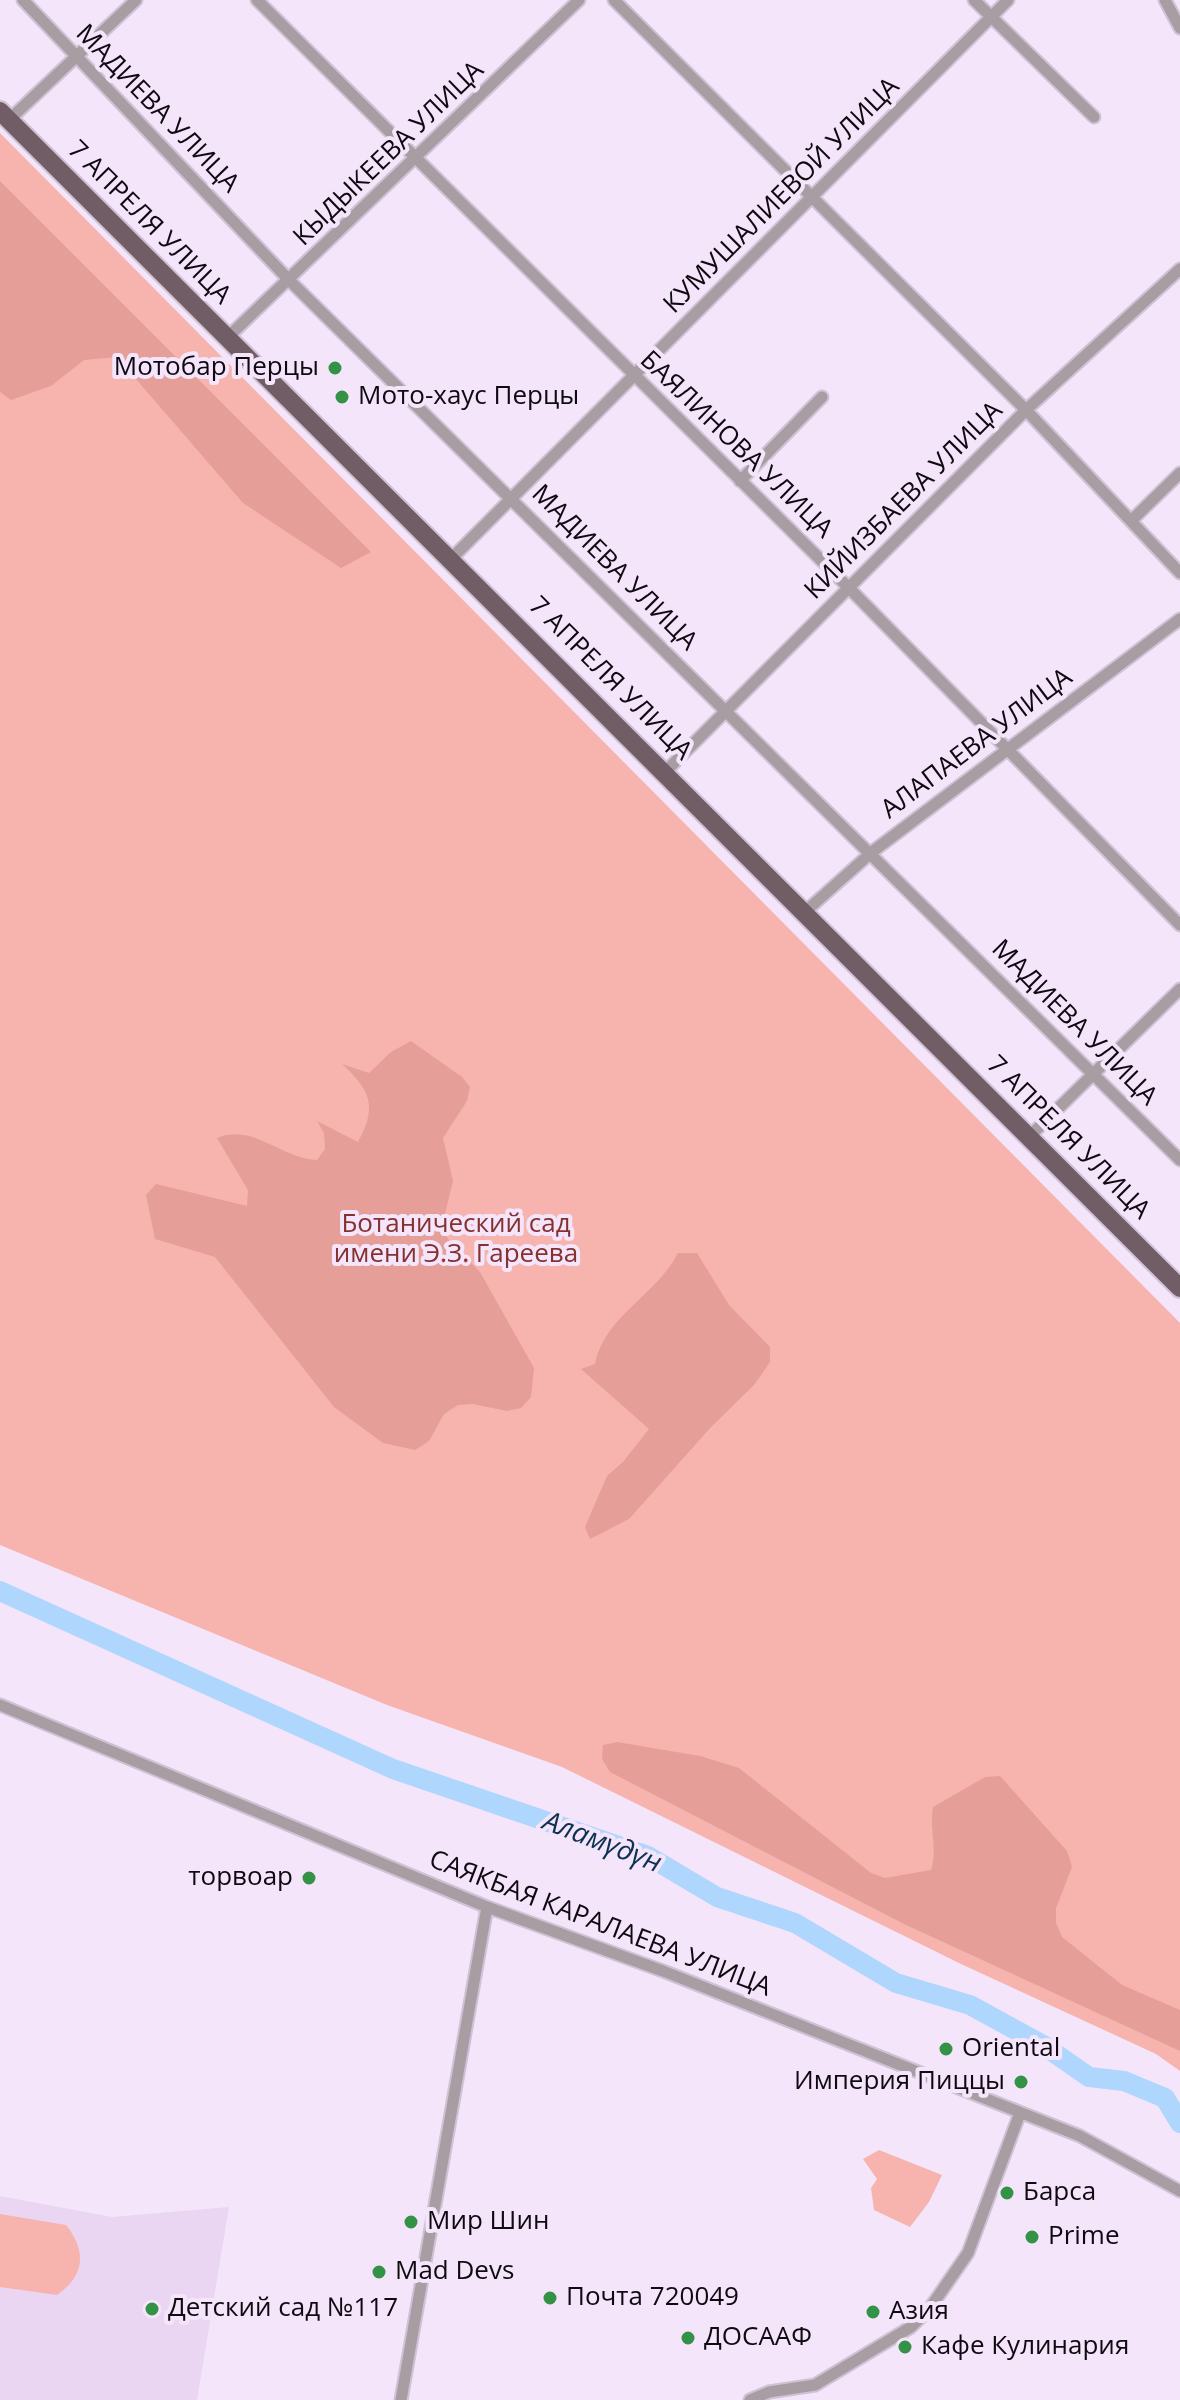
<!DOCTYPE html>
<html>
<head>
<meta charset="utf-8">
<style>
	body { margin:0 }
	canvas { display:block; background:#f4e5fa }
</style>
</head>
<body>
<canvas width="1180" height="2400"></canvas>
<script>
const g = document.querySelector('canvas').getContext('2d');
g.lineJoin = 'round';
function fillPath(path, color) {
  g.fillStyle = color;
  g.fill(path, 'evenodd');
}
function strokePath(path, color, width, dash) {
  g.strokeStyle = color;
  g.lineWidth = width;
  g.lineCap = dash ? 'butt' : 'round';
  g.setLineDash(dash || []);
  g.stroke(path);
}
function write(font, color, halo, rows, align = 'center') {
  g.font = font + ' "Open Sans",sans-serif';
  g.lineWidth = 8;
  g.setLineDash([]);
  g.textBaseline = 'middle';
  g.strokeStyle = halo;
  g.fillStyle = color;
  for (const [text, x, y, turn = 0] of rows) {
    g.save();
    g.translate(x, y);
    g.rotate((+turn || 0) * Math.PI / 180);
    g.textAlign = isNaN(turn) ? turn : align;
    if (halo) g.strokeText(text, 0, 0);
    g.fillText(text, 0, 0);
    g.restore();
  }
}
const built = new Path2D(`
	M0,2196l112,21 117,-10 -32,193h-197z`);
const green = new Path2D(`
	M0,133l1180,1190v748l-24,-17 -195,-90 -399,-197 -175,-62 -387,-160z
	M879,2150l63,25 -13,27 -19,25 -36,-17 -3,-22 6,-9 -14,-20z
	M0,2214l66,11c21,26 19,51 -9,70l-57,-8z`);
const forest = new Path2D(`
	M0,181l371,371 -30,16 -98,-65 -126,-146 -33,3 -33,26 -40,14 -11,-8z
	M411,1041l51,36 8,10 -3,14 -24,37 10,43 -11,45 6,13 32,33 54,96 -3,29 -10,11 -14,3 -34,-7 -15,1 -14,9 -15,27 -14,9 -32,-7 -49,-36 -119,-150 -60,-18 -9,-44 10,-11 91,22 1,-16 -31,-52c37,-15 64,21 100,22l8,-11 -1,-16 -7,-12 41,21c20,-36 12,-52 -16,-78l27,9 22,-21z
	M678,1253h19l32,52 41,42v15l-16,23 -43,42 -82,92 -39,20 -5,-12 22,-51 16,-14 26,-33 -68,-60 14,-5c9,-48 63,-70 83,-111z
	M617,1742l83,14 39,12 132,105 14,5 46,-8c7,-21 -2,-41 2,-63l52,-30 15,-1 67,75 5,16 -16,41v15l6,14 60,48 58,25v41l-276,-127 -294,-152 -8,-13 1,-14z`);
const river = new Path2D(`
	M0,1591l393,178 255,87 69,41 78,26 101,60 74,22 73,40 46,32 35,4 41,17 15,25`);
const minor = new Path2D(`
	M23,0l266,280 891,880
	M257,0l591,587 332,338
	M614,0l412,410 154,163
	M974,0l120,117
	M1165,0l15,28
	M9,120l127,-120
	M227,338l352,-338
	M740,481l82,-84
	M1131,521l49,-48
	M451,559l557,-559
	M666,771l360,-361 154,-141
	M806,911l66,-59 308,-233
	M1030,1136l150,-147
	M0,1705l487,202 176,64 417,165 100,55
	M401,2400l86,-493
	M750,2400l19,-8 46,-7 96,-58 19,-19 38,-55 52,-140`);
const primary = new Path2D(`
	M0,111l1180,1177`);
const markers = [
	[335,368,8,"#339246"],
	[342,397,8,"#339246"],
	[309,1878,8,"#339246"],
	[946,2049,8,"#339246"],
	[1021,2082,8,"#339246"],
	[1007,2193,8,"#339246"],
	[411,2222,8,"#339246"],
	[1032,2237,8,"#339246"],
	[379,2272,8,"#339246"],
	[550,2298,8,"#339246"],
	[152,2309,8,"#339246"],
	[873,2312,8,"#339246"],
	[688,2338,8,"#339246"],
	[905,2347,8,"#339246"]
];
const streetNames = [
	["МАДИЕВА УЛИЦА",157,109,46],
	["КЫДЫКЕЕВА УЛИЦА",389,154,-44],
	["КУМУШАЛИЕВОЙ УЛИЦА",782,196,-45],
	["7 АПРЕЛЯ УЛИЦА",149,223,45],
	["БАЯЛИНОВА УЛИЦА",736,445,44],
	["КИЙИЗБАЕВА УЛИЦА",904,501,-45],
	["МАДИЕВА УЛИЦА",614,568,45],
	["7 АПРЕЛЯ УЛИЦА",610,679,45],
	["АЛАПАЕВА УЛИЦА",977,744,-37],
	["МАДИЕВА УЛИЦА",1074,1023,45],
	["7 АПРЕЛЯ УЛИЦА",1068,1138,45],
	["САЯКБАЯ КАРАЛАЕВА УЛИЦА",600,1924,21]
];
const poiNames = [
	["Мотобар Перцы",319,368,"right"],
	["Мото-хаус Перцы",358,397],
	["торвоар",293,1878,"right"],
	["Oriental",962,2049],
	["Империя Пиццы",1005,2082,"right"],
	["Барса",1023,2193],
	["Мир Шин",427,2222],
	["Prime",1048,2237],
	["Mad Devs",395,2272],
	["Почта 720049",566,2298],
	["Детский сад №117",168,2309],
	["Азия",889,2312],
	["ДОСААФ",704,2338],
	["Кафе Кулинария",921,2347]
];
const parkNames = [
	["Ботанический сад",456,1225],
	["имени Э.З. Гареева",456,1255]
];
const waterNames = [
	["Аламүдүн",602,1843,21]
];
fillPath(built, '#ead6f2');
fillPath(green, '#f7b4ae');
fillPath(forest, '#e59e98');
strokePath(river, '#afd6fd', 20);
strokePath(minor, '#cfc2d5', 15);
strokePath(primary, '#cfc2d5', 22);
strokePath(minor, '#a89da2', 11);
strokePath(primary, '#705d65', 18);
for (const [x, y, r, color] of markers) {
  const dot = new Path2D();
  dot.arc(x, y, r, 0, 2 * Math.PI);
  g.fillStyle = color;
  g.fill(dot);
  strokePath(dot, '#f4e5fa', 3);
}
write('26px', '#0f0a11', '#f4e5fa', streetNames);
write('26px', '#0f0a11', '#f4e5fa', poiNames, 'left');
write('26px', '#84312f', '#f4e5fa', parkNames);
write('italic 28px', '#0d3150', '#f4e5fa', waterNames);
</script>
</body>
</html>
